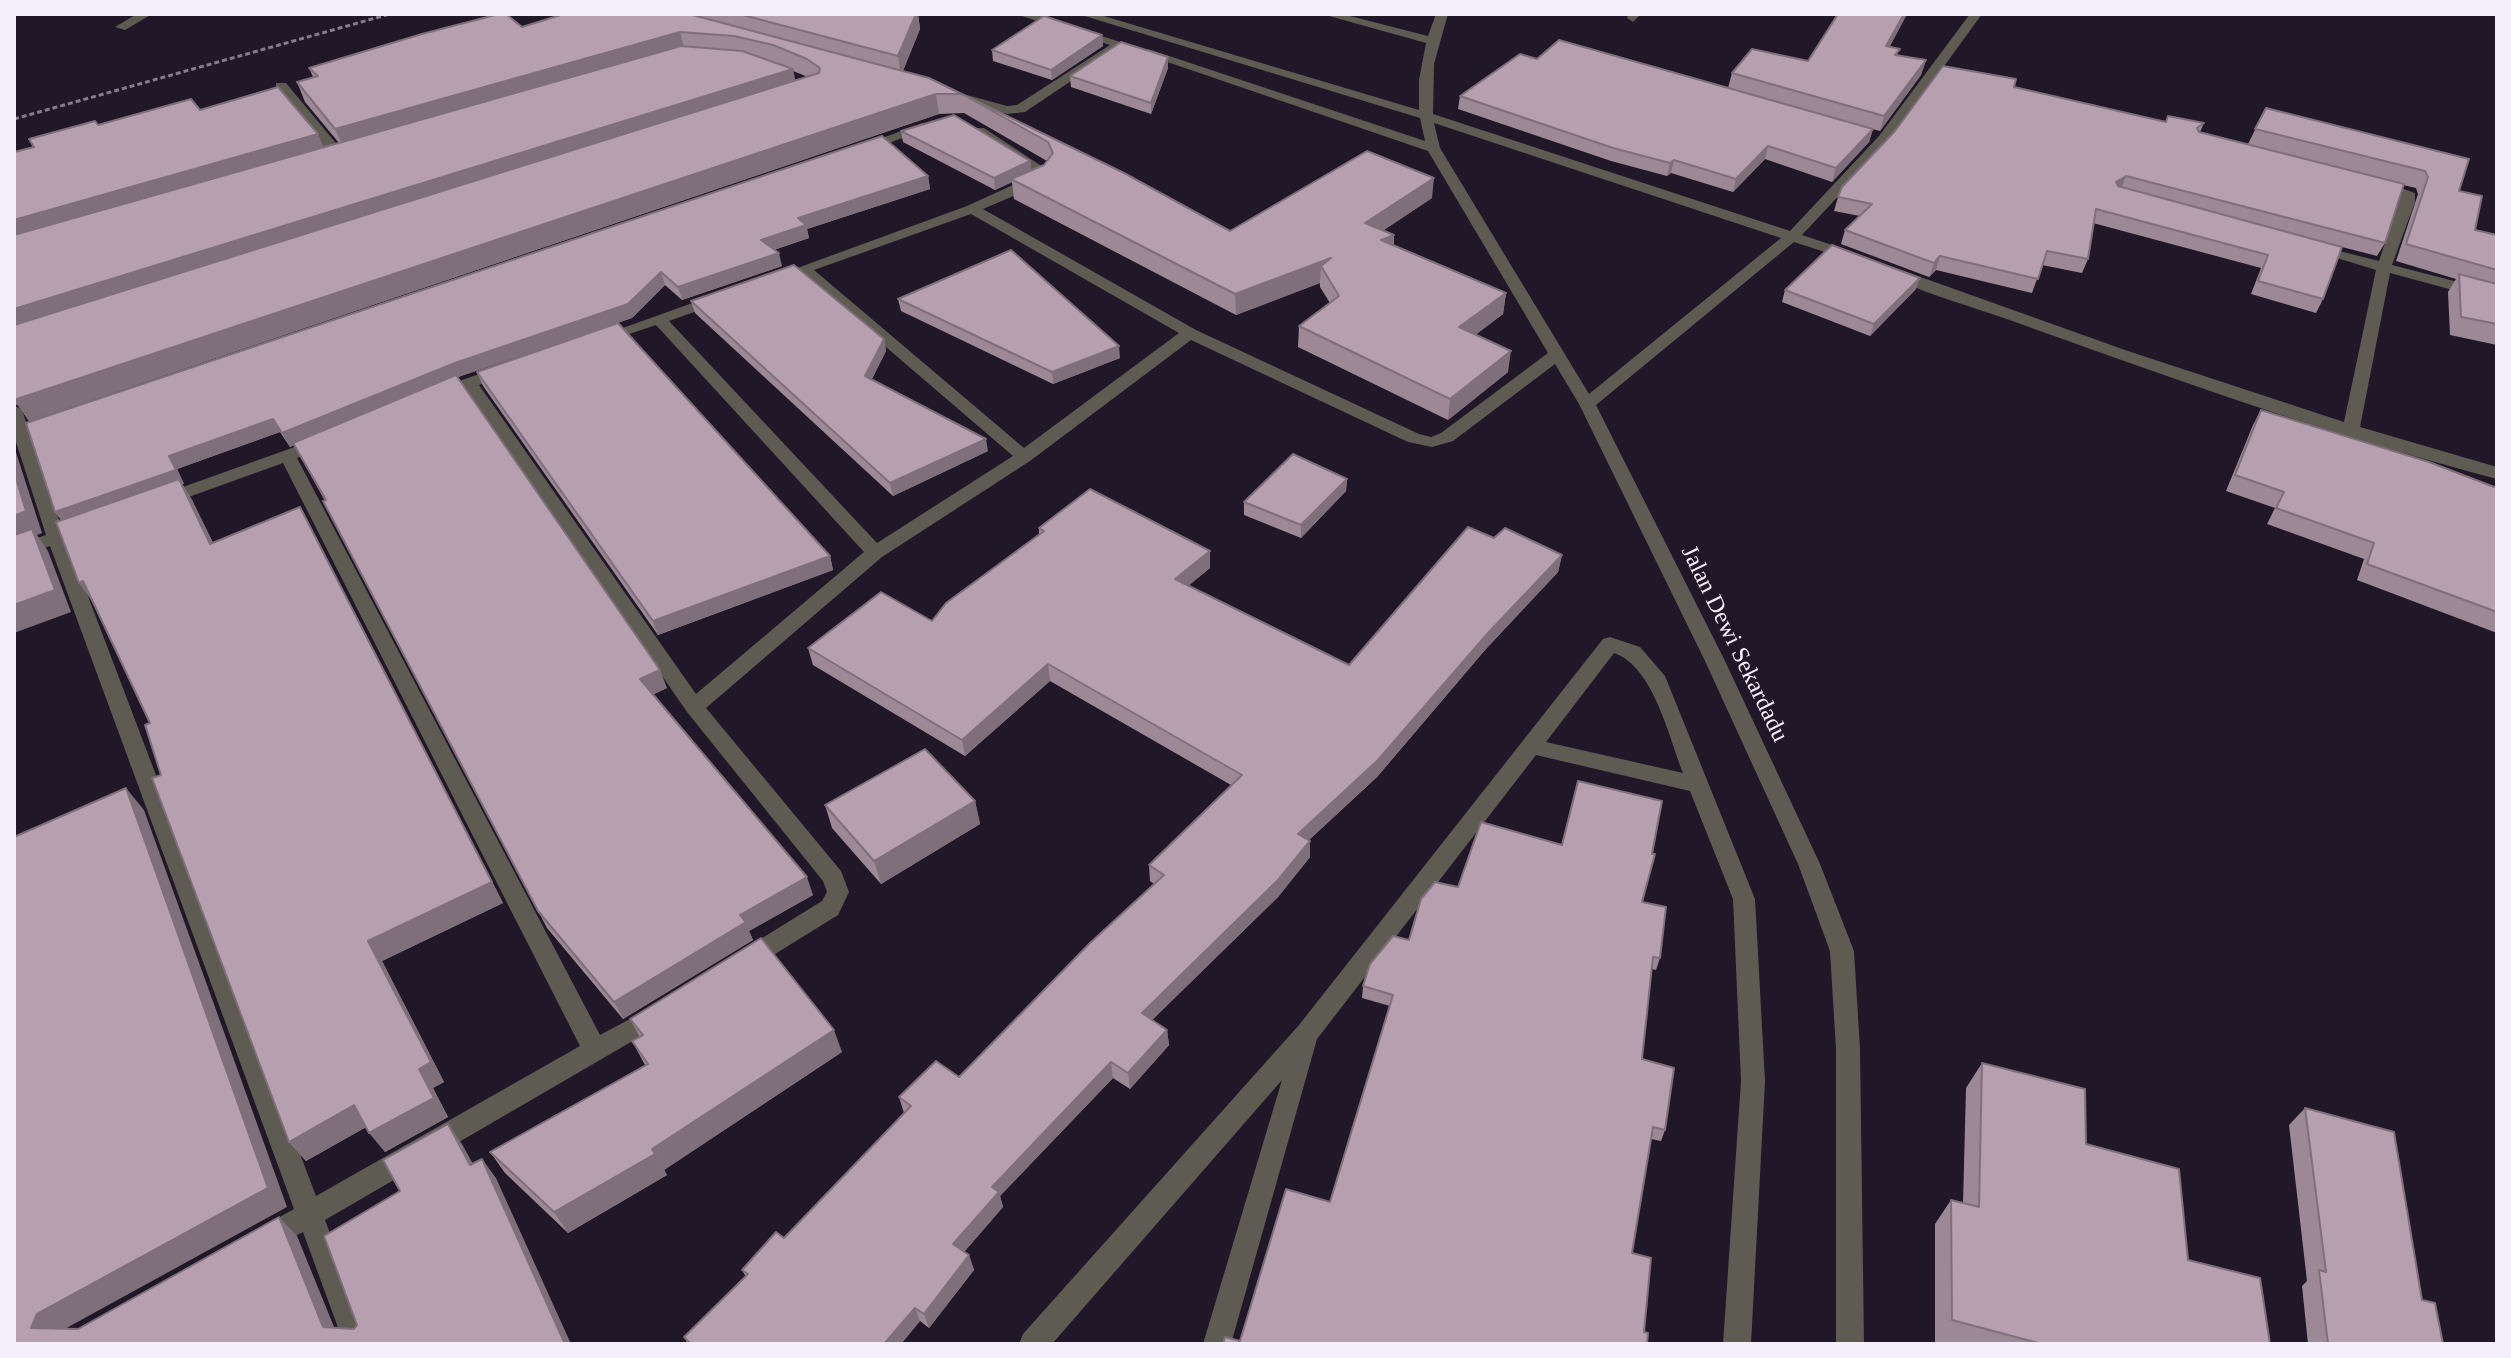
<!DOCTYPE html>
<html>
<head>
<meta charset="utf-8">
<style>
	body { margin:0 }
	#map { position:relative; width:2511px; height:1358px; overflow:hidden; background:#201728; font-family:"Times New Roman",serif }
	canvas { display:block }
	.frame { position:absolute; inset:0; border:16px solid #f5effb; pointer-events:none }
</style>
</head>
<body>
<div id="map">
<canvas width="2511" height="1358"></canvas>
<div class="frame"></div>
</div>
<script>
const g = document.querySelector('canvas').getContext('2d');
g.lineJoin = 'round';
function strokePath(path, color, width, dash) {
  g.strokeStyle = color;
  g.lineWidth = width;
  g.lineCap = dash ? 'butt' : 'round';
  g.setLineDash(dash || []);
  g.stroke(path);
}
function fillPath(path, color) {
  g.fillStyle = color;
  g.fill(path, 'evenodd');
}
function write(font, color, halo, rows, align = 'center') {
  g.font = font + ' "Times New Roman",serif';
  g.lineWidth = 8;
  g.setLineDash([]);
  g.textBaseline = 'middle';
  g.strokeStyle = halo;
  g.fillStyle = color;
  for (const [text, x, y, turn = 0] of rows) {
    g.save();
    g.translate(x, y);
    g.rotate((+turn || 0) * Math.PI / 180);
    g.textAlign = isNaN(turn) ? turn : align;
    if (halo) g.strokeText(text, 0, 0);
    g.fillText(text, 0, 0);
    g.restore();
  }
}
const path = new Path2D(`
	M14,119l376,-105`);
const minor = new Path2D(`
	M137,14h15l-27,16 -10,-3z
	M1016,14h19l91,30 -101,68 -18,2 -56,-15 -1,-3 6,-4 51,14 10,-1 93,-60z
	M1078,14h19l322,96v-30l7,-37 -104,-29h20l86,22 8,-22h12l-14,50 -1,50 357,117 89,-95 91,-122h12l-93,128 -87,93 54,18v6h-10l-52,-17 -198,163 129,256 95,203 34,87 6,98 4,295h-28v-295l-6,-98 -32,-87 -93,-203 -126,-257 -24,-40 -102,77 -21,6 -24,-5 -217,-102 -161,121 -148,96 -176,151 135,163 8,21 -11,23 -84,52 -8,3 -8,-3 -4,-7 4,-7 84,-52 5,-9 -4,-11 -136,-169 -222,-322 -28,10 -6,-1v-8l68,-24h12v6l-32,12 217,309 168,-142 -208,-227 -56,19 -8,-5 120,-43h10v6l-53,19 208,222 136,-87 -211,-181 -24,8 -8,-5 197,-72 70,-32 -63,-40v-6h10l68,45 -8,10 -61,26 213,121 223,104 12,3 10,-4 107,-80 -120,-202 -290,-99 10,-3 277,92 -5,-23zM1434,123l347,115 -192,156 -149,-246zM971,214l208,119 -155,115 -210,-178z
	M1629,14h12l-8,8 -6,-4z
	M276,83h10l59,71v6h-10l-59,-71z
	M922,123l12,3 -66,25 -12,-3z
	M2375,179l40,14v9l-23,63 105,27v10l-107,-29 -30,154 137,40v12c-168,-44 -332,-103 -496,-162 -25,-9 -96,-29 -113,-44l3,-3h10l224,80 219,72 32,-152 -68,-21 7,-4 64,16 22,-66 -31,-9 -2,-3z
	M14,405l8,5 40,119 24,-8 9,6 -3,4 -25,10 249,655 264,-150 -297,-583 -122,44 -6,-2 -3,-4 3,-4 162,-58h12l3,4 -3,4 -32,11 303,577 58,-31 9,3 3,7 -3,7 -342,199 47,124h-28l-41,-112 -37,20 -9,-4 -4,-9 4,-9 37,-21 -244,-663 -36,13v-13l32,-11 -32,-99z
	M1610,637l30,10 25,29 90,223 10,182 -14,263h-28l18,-263 -8,-182 -43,-108 -154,-36 -219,284 -86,305h-28l79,-264 -230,264h-33l4,-10 276,-309 304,-386zM1614,653c39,13 55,84 69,120l-137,-31z`);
const wall = new Path2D(`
	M700,14h218l2,15 -17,42 26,7 301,153 202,-33 -48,32 10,5v10l112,48 -3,21 -28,21 33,37 -60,48 -150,-73 1,-21 31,-23 -10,-16v-4l-84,32 -222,-116 -2,-17 -17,8 -92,-48 -2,-11 129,30 1,9 13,-5 3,-4 -83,-48 -25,1 -910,307 -11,-16 -4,-1v-252l19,-5 -4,-8 69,-14 102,-15 123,37 16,-4 -34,-41 -8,-20 16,-5 -4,-9 213,-41 179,-10zM793,71l15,6 -13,4z
	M1906,16l-16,30 8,9 28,5 -5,15 -41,56 -152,-43 4,-15 76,-12z
	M1102,35l1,11 -51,34 -59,-19 -1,-11z
	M1168,57v11l-17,46 -80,-27 -1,-11z
	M1537,59l336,70 -4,13 -37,40 -67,-23 -32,33 -62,-19 -4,3 -56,-15 -153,-52 2,-13z
	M2014,87l151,35 39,1 -4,9 48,12 18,-36 203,51 -10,32 16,39 22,5v110l-47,-10 -2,-43 8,-13 -60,-18 22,-67 -2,-6 -13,-3 -18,58 -8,13 -35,-9 -19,52 -7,14 -65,-19 10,-26 -168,-45 -5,36 -6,14 -40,-8 -10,28 -96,-23 -7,7 -88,-33 4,-14 15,-14 -26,-5 4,-14z
	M928,176l2,13 -123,40 2,9 -35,12 8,16 -100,34 -17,-15 -33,33 -174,59 209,311 -15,7 161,200 -64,36 4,9 -130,79 -76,-91 -224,-427h2l-31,-56 -4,2 -10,-15 -103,37 7,15h-2l10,16 21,43 87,-36 203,396 -121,58 62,121 -11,6 15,29 -63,35 -19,-25 -60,34 -17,-19 -128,-367 -11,-52 -89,-203 -6,-8 -29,-89z
	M1916,289l-46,47 -88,-34 3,-12z
	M898,299l222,59 -67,26 -152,-73z
	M691,301l193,38 2,12 -14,28 116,72 -95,45 -198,-183z
	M477,372l353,184 3,14 -175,65 -175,-249z
	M2261,410l236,78v145l-140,-53 7,-21 -97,-35 8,-16 -49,-17 27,-66z
	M1347,479l-1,12 -45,47 -57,-23v-13z
	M1039,528l171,23v17l-22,18 161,79 145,-127 68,17 -4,17 -73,78 -108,127 -68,63 1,1v16l-32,40 -126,123 15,10 2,15 -39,44 -17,-11 -113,118 3,11 -39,45 5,3 5,15 -45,58 -9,-7 -19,23h-213l-4,-7 62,-60 -4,-7 42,-32 120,-125 -5,-16 60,-20 195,-193 -4,-3 -1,-16 82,-80 -181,-104 -85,75 -152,-91 -5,-17 124,-27 107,-87z
	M975,801l5,23 -99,60 -49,-56 -7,-23z
	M1562,845l80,57 18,56 -4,12 -4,-1 -10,90 23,71 -4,11 -10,-2 -411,202 90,-139 60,-196 -28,-8 1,-12 46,-46 49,-53z
	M630,1019l212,33 -178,118 3,5 -99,58 -63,-60 -15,-21 155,-87 -13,-24 8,-4z
	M1982,1063l104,81 102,116 82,84h-328l-7,-2v-118l16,-24 12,3 3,-115z
	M2305,1108l117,192 21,44h-135l-6,-58 5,-5 -18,-156z`);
const shadedWall = new Path2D(`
	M916,14h2l2,15 -19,46 -3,-19z
	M1904,14h3l-1,2 -24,44 4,-14z
	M680,32l5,19 -341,98 -9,-20z
	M1102,35l1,11 -51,34 -1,-10z
	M1168,57v11l-17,46v-11z
	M1926,60l-5,15 -41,56 4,-15z
	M793,69l4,19 -783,247v-26z
	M936,94l3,20 -910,307 -15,-21z
	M1873,129l-4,13 -37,40 4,-14z
	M318,134l9,20 -313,90v-24z
	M1768,146l-3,13 -32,33 3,-13z
	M1674,160l-3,13 -4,3 3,-13z
	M1030,161l2,12 -21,6 1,3 -17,8 -1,-12z
	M928,176l2,13 -123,40 2,9 -45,15 -3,-13 37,-22z
	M2126,176l-5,13 -5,-7z
	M1434,178l-2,20 -68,45 1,-20z
	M1394,235l-1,20 -12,-15z
	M779,253l3,13 -100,34 -4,-13z
	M1940,256l-4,14 -7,7 5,-14z
	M1331,258l-10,8 -1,17 -84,32 -1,-21z
	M661,272l4,13 -33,33 -171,58 -171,71 -8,-14z
	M1920,278l-4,11 -46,47 4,-12z
	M1506,293l-3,21 -46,35 2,-22z
	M884,339l2,12 -19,37 -2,-12z
	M1119,346l1,12 -67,26 -1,-12z
	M1511,351l-3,21 -60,48 2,-21z
	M273,419l7,13 -103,37 7,15h-2l10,16 32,65 -159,-40 -10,-13 114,-56z
	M986,439l2,12 -95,45 -3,-13z
	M14,446l28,87 -5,2 11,16 23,61 -57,21z
	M1347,479l-1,12 -45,47v-13z
	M300,507l203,396 -121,58 62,121 -11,6 15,29 -63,35 -16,-19 50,-64 -51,-128z
	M1210,551v17l-34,28 -1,-17z
	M1562,555l-4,17 -73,78 -108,127 -79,73v-16z
	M830,556l3,14 -175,65 -5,-14z
	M83,581l11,23 -15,-21z
	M1048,664l2,17 -85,75 -3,-16z
	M660,670l7,18 -20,9 -7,-18z
	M126,788l18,22 143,397 -226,124 -30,-3z
	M975,801l5,23 -99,60 -7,-23z
	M1310,841v16l-32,40 -135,132 -1,-16z
	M807,877l6,18 -64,36 4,9 -130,79 -9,-17 126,-87z
	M834,1030l8,22 -178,118 -12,-21z
	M1167,1030l2,15 -39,44 -2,-16z
	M1111,1062l2,16 -113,118 3,11 -45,52 -5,-15 39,-57z
	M354,1105l16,20 -64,36 -17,-19z
	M448,1124l14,20 22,40 -14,-19z
	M655,1154l12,21 -99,58 -14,-21z
	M482,1159l14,19 75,166h-6z
	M279,1217l18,19 44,108 -18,-17z
	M969,1255l5,15 -45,58 -5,-14z
	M915,1308l5,13 -19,23h-17z`);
const building = new Path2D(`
	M499,14h7l16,13 42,-13h125l240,64 195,95 106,58 137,-80 67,27 -69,45 29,12 -13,5 125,53 -47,34 52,24 -61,48 -151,-73 40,-30 -18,-30 10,-8 -96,36 -224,-115 33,-14 9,-12 -5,-11 -86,-48h-26l-922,306v-75l805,-252 1,-5 -13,-9 -34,-14 -39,-9 -54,-4 -345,97 -38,-47 21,-6 -9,-8 113,-34z
	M739,14h177l-18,42z
	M1838,14h66l-18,32 14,3 -5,6 31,5 -42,56 -152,-43 20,-24 56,12z
	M1044,16l58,19 -51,35 -59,-20z
	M1559,40l314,89 -37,39 -68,-22 -32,33 -62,-19 -4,3 -57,-15 -153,-52 60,-42 17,5z
	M1121,42l47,15 -17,46 -81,-27z
	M681,46l61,5 51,18 -779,240v-74z
	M1943,66l73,13 -2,8 152,35 2,-6 36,7 -7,5 2,4 205,52 -19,59 -259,-67 -10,6 2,4 224,61 -19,52 -65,-18 10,-26 -172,-46 -8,50 -41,-8 -9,28 -98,-23 -6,7 -89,-33 27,-26 -34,-7 4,-10 53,-56z
	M278,87l40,47 -304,86v-68l20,-5 -5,-8 66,-18 3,4 93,-26 9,11z
	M2266,108l203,51 -10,32 23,5 -7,34 22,5v35l-91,-26 22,-67 -3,-6 -170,-42z
	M954,115l76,46 -36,17 -93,-47z
	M882,136l46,40 -130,42 8,7 -45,15 18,13 -101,34 -17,-15 -33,32 -173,59 -173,70 -9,-14 -104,37 7,14 -121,42 -29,-89z
	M1832,245l88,33 -46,46 -89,-34z
	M1011,250l108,96 -67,26 -154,-73z
	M794,265l90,74 -19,37 121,63 -96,44 -199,-182z
	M2459,274l38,10v40l-36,-7z
	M618,323l212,233 -177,65 -176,-249z
	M456,375l204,295 -20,9 167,198 -67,38 6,7 -132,80 -76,-91 -215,-410 3,-1 -33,-57z
	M2261,410l168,52 68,26v124l-130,-48 7,-21 -98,-35 8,-16 -49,-17z
	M1293,454l54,25 -46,46 -57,-23z
	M14,472l12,39 -12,5z
	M179,479l31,65 90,-37 192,375 -124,59 63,121 -12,7 15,29 -65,35 -15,-28 -65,37 -137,-364 9,-3 -16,-50 5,-2 -58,-123 -9,-19 -4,2 -23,-61z
	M1090,489l120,62 -35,28 174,86 119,-138 26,11 11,-10 57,27 -74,78 -110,127 -80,74 12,7 -32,39 -136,133 25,17 -39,43 -17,-11 -119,125 7,5 -46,52 16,11 -45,59 -9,-6 -31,36h-193l-7,-7 64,-63 -6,-4 34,-38 8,6 127,-132 -12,-9 37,-36 23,16 131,-134 74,-68 -15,-10 93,-90 -194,-111 -86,76 -154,-92 73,-56 51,29 14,-18 98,-72 -5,-3z
	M32,529l23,61 -41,15v-70z
	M925,749l50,52 -101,60 -49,-56z
	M1578,781l84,20 -10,53h3l-13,48 24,5 -6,51 -7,-1 -11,102 32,9 -9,62 -12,-3 -21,126 19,5 -7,74 4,1 -1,11h-424l2,-7 15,4 46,-152 44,13 63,-207 -30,-9 7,-22 23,-28 16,4 12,-41 14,-17 23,5 23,-65 81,23z
	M126,788l142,400 -231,126 -6,14 47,1 201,-112 44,110 31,2 3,-4 -33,-89 76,-45 -17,-31 65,-36 22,41 12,-6 83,185h-551v-507z
	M761,938l73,92 -182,119 3,5 -101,58 -64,-60 158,-88 -16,-23 11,-6 -13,-16z
	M1982,1063l103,26 1,55 93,25 9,91 72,18 10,66h-228l-90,-24 -1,-120 28,7z
	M2305,1108l89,24 28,168 13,3 8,41h-115l-9,-74 7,2z`);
const streetNames = [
	["Jalan Dewi Sekardadu",1734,644,64]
];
strokePath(path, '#847c8b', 3, [5, 3]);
fillPath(minor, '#5e5c52');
fillPath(wall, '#9d8996');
fillPath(shadedWall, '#7f6f7a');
fillPath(building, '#b69faf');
strokePath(building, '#7f6f7a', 2);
write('24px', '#f5effb', '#201728', streetNames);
</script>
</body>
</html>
